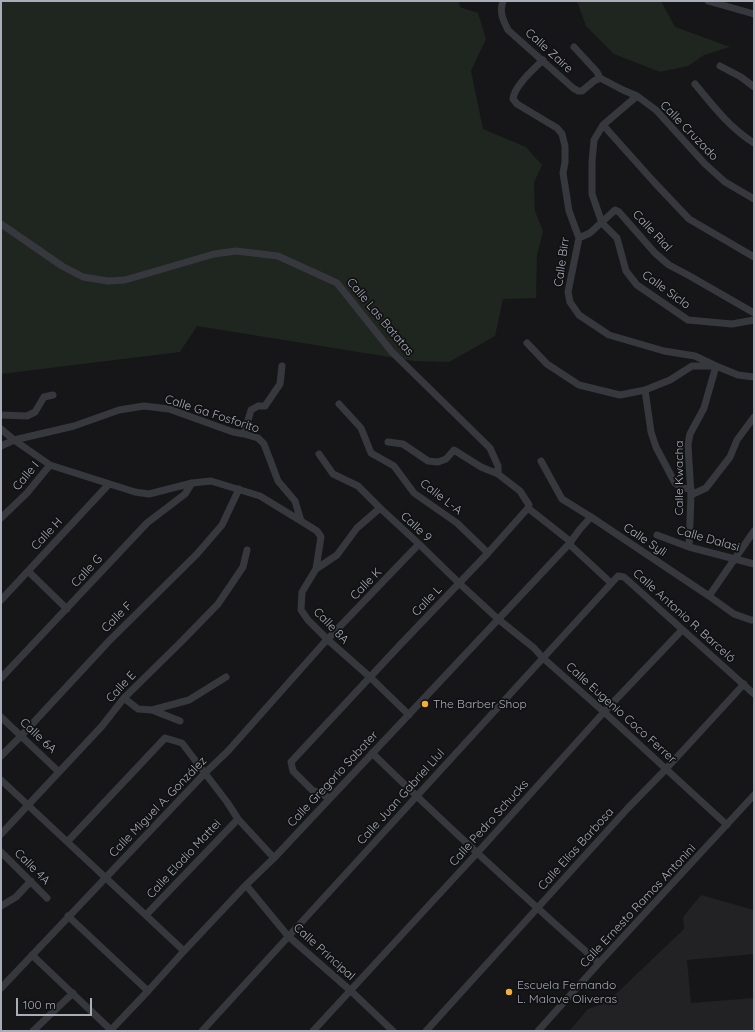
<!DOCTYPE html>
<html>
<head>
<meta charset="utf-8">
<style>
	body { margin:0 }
	#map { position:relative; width:755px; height:1032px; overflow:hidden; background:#161618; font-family:Quicksand,sans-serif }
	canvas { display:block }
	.frame { position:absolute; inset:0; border:2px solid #a8adb8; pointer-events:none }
	.scale { position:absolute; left:16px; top:998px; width:76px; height:18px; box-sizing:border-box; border:2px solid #a8adb8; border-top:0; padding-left:5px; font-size:12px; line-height:14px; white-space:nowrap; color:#a8adb8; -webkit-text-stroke:3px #111113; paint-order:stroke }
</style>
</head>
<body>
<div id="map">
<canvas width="755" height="1032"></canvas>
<div class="frame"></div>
<div class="scale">100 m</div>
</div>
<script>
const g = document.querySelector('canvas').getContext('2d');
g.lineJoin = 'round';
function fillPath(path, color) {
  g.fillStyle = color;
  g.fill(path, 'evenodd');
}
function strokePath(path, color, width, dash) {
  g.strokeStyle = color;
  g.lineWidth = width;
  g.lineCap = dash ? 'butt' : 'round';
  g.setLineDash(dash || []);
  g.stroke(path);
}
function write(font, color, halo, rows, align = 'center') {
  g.font = font + ' Quicksand,sans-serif';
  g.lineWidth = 3.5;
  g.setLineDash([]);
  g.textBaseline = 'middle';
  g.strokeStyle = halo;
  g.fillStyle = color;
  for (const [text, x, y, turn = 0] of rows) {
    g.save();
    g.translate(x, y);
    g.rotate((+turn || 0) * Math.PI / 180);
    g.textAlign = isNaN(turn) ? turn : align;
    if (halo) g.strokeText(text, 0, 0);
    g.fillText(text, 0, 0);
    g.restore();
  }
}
const built = new Path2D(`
	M701,895l53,15v44l-67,6 4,43 63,-5v33h-185l19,-22 14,-5 16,-12 66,-63 -1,-12z`);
const green = new Path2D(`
	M1,1h458l1,6 18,6 8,26 -15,32 12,58 43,18 16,18 -8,18 1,28 8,20 -6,24 -1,43 -33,1 -8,37 -46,26 -35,-1 -217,-35 -17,26 -179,22z
	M577,1h84l14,26 55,20 -26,8 -16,11 -28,6 -46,-18 -28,-28z`);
const minor = new Path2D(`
	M503,1c-4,11 0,19 5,29l65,58 5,3h4l12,-10 6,-3
	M708,1l46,13
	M574,47l23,25 3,6 23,12 14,6 19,14 49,54 20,18 29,17
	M543,60c-9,9 -29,26 -30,39l4,5 40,24 5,6 3,12v16l-2,11 6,38 10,27 -11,54 2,10 9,13 30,20 55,16 31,5 21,10 22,9 16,2
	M720,66l21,11 13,10
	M695,84c18,22 35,44 59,59
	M637,96l-34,29 -9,15 -2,22v32l10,29 15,15 9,33 11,14 51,35 44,4 22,-4
	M603,125l51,57 35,37 65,38
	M1,224l61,42 21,11 25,4 17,-1 89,-26 22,-3 42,5 59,27 55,69 98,96 8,18v8l22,17 9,14 -1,3
	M579,238l11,-5 25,-23 4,2 36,41 14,12 19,10 66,38
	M527,343l20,21 32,21 41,10 25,-5 25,-10 22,-14h24l-12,42 -14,26 -2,11 3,50 -2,52
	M645,390l6,42 5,15 19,36 7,5 9,1
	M339,404l22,24 10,25 23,13 20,27 43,30 31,30
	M1,415l26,1 8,-4 9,-15 9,-2
	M1,429l13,11 36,25 85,27 14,2 43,-11 19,-2 49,15 41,25
	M244,434l7,-24 7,-4h7l15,-22 2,-18
	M388,442l15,2 25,17 10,1 8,-3 8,-9 27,17 17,7
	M1,446l13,-6 60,-14 45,-16 25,-4 25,3 64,23 11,2 14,4 6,6 14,37 17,20 6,20 16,10 4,6 -5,32
	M319,454l14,20 25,12 22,22 39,36 40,39 39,36 36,29 9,10 61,54 123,113
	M541,461l21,38 29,18 118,79 25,18 17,6h3
	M691,495l15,-7 24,-31 7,-17 17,-23
	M380,508l-23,20 -20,27 -21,14 -14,23 -1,18 7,10 20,20 42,37 39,38
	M528,508l43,34
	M1,518l26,-25 23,-28
	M657,535l32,12 65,17
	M569,544l42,39
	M28,571l39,38
	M709,596l45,-65
	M1,600l108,-116
	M1,678l146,-155 38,-29 7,-11
	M124,698l14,11 14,1 28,11
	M152,710l37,-10 37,-23
	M1,717l20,19 38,36
	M372,753c74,72 150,142 227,210
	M1,756l20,-20 88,-95 88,-87 25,-29 17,-36
	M1,780l183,171
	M330,798l-18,-8 -19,-19 -2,-9 108,-116 89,-93 40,-45
	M1,834l101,-108 22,-28 57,-56 37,-38 25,-37 4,-17
	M68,841l97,-103 17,5 45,59 11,17 36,39
	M1,852l46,46
	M246,885l42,51 63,55 42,40
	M1,906l15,-9 15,-16
	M146,915l92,-96
	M68,916l80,75
	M32,955l80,76
	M1,988l204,-215 23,-22 95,-107 96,-100
	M33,1031l40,-38
	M110,1031l38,-40 36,-40 62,-66 28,-27 295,-314 11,-15 11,-12
	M202,1031l416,-455 6,1 130,117
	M313,1031l165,-179 126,-140 78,-82
	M426,1031l202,-223 38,-39 78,-85
	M538,1031l61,-68 155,-168`);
const markers = [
	[425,704,4,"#f2b134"],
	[509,992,4,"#f2b134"]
];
const streetNames = [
	["Calle Zaire",549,51,42],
	["Calle Cruzado",689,131,46],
	["Calle Rial",652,231,47],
	["Calle Birr",562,262,-82],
	["Calle Siclo",666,290,36],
	["Calle Las Batatas",380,317,50],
	["Calle Ga Fosforito",212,414,18],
	["Calle I",26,476,-50],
	["Calle Kwacha",679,478,-90],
	["Calle L-A",441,497,38],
	["Calle 9",416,527,43],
	["Calle H",47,534,-47],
	["Calle Dalasi",708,539,16],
	["Calle Syli",645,540,34],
	["Calle G",87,571,-47],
	["Calle K",366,584,-46],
	["Calle L",427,601,-46],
	["Calle Antonio R. Barceló",684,616,42],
	["Calle F",117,617,-45],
	["Calle 8A",331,626,46],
	["Calle E",121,687,-47],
	["Calle Eugenio Coco Ferrer",621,713,42],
	["Calle 6A",38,736,43],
	["Calle Gregorio Sabater",333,779,-47],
	["Calle Juan Gabriel Llul",401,797,-48],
	["Calle Miguel A. González",158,807,-46],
	["Calle Pedro Schucks",489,823,-48],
	["Calle Elías Barbosa",576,849,-48],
	["Calle Eladio Mattei",184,859,-47],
	["Calle 4A",32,867,45],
	["Calle Ernesto Ramos Antonini",638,906,-47],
	["Calle Principal",324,952,42]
];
const poiNames = [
	["The Barber Shop",433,704],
	["Escuela Fernando",517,985],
	["L. Malave Oliveras",517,999]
];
fillPath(built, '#222225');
fillPath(green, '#1e261f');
strokePath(minor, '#37383d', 7);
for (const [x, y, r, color] of markers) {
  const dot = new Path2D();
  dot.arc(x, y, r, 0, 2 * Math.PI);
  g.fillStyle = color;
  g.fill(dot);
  strokePath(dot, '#111113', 1.5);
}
write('12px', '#a8adb8', '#111113', streetNames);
write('12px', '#a8adb8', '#111113', poiNames, 'left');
</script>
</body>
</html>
